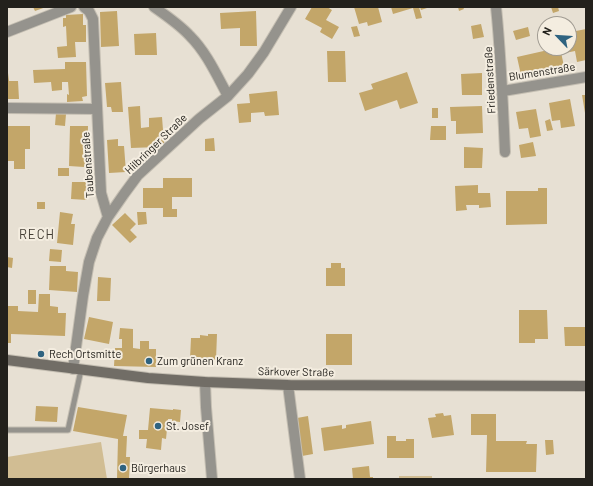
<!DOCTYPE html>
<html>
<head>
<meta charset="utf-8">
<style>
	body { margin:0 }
	#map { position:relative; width:593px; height:486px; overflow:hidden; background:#e7e0d3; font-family:Barlow,sans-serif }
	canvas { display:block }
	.frame { position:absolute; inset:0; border:8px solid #23211c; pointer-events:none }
	.north { position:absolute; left:537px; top:16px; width:40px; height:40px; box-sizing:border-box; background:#f4ede0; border:1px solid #a09b92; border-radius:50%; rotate:295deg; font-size:11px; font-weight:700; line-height:16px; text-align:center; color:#23211c }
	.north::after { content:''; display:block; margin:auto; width:14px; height:18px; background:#2f6380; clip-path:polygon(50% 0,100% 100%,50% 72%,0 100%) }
</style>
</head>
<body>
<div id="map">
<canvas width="593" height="486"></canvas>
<div class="frame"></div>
<div class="north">N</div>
</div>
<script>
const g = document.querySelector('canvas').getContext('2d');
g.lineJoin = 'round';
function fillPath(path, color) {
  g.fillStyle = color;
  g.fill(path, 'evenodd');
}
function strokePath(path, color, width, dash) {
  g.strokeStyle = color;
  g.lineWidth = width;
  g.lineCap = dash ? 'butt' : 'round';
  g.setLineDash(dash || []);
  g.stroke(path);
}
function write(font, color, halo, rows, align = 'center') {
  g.font = font + ' Barlow,sans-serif';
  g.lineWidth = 4;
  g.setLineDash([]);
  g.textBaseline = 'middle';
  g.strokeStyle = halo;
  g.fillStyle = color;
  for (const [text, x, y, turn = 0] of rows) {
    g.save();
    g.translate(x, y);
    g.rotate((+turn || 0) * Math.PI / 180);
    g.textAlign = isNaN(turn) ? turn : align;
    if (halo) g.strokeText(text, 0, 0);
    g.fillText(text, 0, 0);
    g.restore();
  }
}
const green = new Path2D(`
	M101,442l6,37h-100v-22z
	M399,476h33v3h-33z`);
const building = new Path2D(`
	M33,7h13l-11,4z
	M312,7h15l5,3 -6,10 13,7 -7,12 -12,-7 2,-4 -17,-9z
	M354,7h24l4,15 -14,4 -1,-4 -8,2z
	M391,7h28l3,11 -6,1 -3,-11 -20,6z
	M420,7h10l-9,3z
	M458,7h5l1,2 -5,2z
	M551,7h7l1,4 -6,2z
	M117,11l2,35 -18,1 -1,-35z
	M256,11l1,35h-17v-18l-19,1 -1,-16z
	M83,14v11h3v17h-11l1,15 -18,1 -1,-11 10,-1 -1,-20 -3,1v-9h3v-3z
	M481,24l3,13 -11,2 -2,-13z
	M357,26l3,10 -6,1 -3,-10z
	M528,27l2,9 -14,4 -3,-9z
	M586,29v31l-9,2 -2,-11 -10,2 -1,-5h5v-7l4,-1 -2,-8z
	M156,33l1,22h-22l-1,-21z
	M557,48h3l4,18 -43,9 -4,-18z
	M327,51h18l1,31h-18z
	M65,62h21l1,34 -5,1 1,4 -16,1v-8l2,1 -1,-13h-6v8l-10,1 -1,-9 -17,1 -1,-13 32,-1z
	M407,72l11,31 -18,6 -3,-9 -32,11 -6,-18 14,-4 -2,-5z
	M7,73h1l1,8h9l1,18h-12z
	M482,73v22h-20l-1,-21z
	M121,82l2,30h-11l-1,-5h-4l-2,-24z
	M277,91l2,24 -14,1 -1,-4 -13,1v9l-12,1 -2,-19 13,-1 -1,-9z
	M582,95h4v18h-1z
	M570,99l5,27 -14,2 -1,-8 -8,1 -3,-18z
	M140,106l1,22 8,-1v-9l13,-1 2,26h-6v4l-27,1 -3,-41z
	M482,106l1,27 -27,1v-13h-5l-1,-14z
	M432,108h6v10h-6z
	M536,109l5,27 -11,2 -2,-10 -9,1 -3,-17z
	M56,113l10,1 -1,12 -10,-1z
	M550,119l3,11 -6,1 -2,-10z
	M7,126h23v23h-5v20h-11v-8h-7z
	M70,126h18l-1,40h-3v1l-15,-1z
	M431,126h15v14h-16z
	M214,138l1,13h-10v-12z
	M118,139v7h6l2,26 -17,1 -2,-33z
	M533,142l3,14 -15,2 -2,-13z
	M464,147l19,1 -1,20h-18z
	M58,168h11v8h-11z
	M163,178h29v19h-20v12h5v8h-14v-9h-20v-20h20z
	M72,182h15v18l-16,-1z
	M478,185v8h12l1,14 -12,1v-3h-13l1,5 -11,1 -1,-25z
	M538,188h9v36l-41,1v-34h32z
	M37,202h8v7h-8z
	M60,212l13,2 -2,10h4l-2,21 -16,-2z
	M137,212h9l1,12 -9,1z
	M125,213l11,11 -6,6 7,7 -7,6 -18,-18z
	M50,249l12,1 -1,12 -12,-1z
	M7,257l6,1 -1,10 -5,-1z
	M331,263h10v5h4v18h-19v-18h5z
	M50,266h16v5l12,1 -1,20 -28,-2z
	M98,277l13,1 -1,23h-13z
	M28,290h8v14h-8z
	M39,294h11v12l8,1v6h8l-1,23 -54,-2v9h-4v-37h11v5l20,1z
	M519,310h28l1,29h-13v4h-16z
	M89,317l24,5 -4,22 -25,-5z
	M564,327h22v19h-21z
	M120,328l13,1v19l7,1v-8h9v8h7v18l-42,-1 1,-18h7v-9h-3z
	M208,334h9l-1,26 -26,-1 1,-21h9v-3l8,1z
	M326,334h26v31h-26z
	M36,406l22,1 -1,15 -22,-1z
	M78,407l49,8 -4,21h4l-1,21h4l-1,22h-12l1,-40 -45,-8z
	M150,408l23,2v-1l8,1 -1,12 -8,-1v-2h-4l-2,20 -4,-1 -1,12 -15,-2 1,-9h-8v-9h9z
	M443,413l1,3 7,-1 3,20 -22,3 -4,-20 8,-1 -1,-3z
	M471,414h25v27h31l-1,3h11l-1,28h-50l1,-37h-16z
	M308,416l5,38 -11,2 -5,-38z
	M371,421l3,23 -50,7 -3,-23 21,-3v4l4,-1v-3z
	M387,436h9v5h10v-2h8v19h-27z
	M545,440h8l1,14 -8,1z
	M369,466l1,11h3v2h-20l-1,-11z`);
const lane = new Path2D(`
	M7,430h61l13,-60`);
const street = new Path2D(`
	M84,7l5,4 4,8 8,174 7,24
	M154,7c13,9 26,18 36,29 17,17 27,40 38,60
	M496,7c5,48 7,97 9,145
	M7,32l64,-25
	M503,91l83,-14
	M7,108l90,1
	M73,369l10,-73 6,-34 8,-24 11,-21 16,-23 14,-19 61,-56 29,-23 20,-22 16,-22 27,-45
	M205,382l1,25 6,72
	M288,385l12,94`);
const secondary = new Path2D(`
	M7,360l141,18 57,4 83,3 298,1`);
const markers = [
	[41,354,4,"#2f6380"],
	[149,361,4,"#2f6380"],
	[158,426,4,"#2f6380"],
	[123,468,4,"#2f6380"]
];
const streetNames = [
	["Blumenstraße",542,72,-9],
	["Friedenstraße",490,80,-93],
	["Hilbringer Straße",156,144,-44],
	["Taubenstraße",88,165,-94],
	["Särkover Straße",296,372,1]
];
const poiNames = [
	["Rech Ortsmitte",49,354],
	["Zum grünen Kranz",157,361],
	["St. Josef",166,426],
	["Bürgerhaus",131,468]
];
const quarterNames = [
	["RECH",37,235]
];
fillPath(green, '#d1bd93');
fillPath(building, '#c3a669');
strokePath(lane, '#c4beb2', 7);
strokePath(street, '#c4beb2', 12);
strokePath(secondary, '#c4beb2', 12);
strokePath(lane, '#95938d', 5);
strokePath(street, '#95938d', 10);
strokePath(secondary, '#716d66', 10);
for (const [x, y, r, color] of markers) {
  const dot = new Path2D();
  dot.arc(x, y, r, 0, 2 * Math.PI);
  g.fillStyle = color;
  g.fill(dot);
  strokePath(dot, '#f4ede0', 1.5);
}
write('11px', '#23211c', '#f4ede0', streetNames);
write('11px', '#23211c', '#f4ede0', poiNames, 'left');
g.letterSpacing = '1px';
write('13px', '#433d33', '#f4ede0', quarterNames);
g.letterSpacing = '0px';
</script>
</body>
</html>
